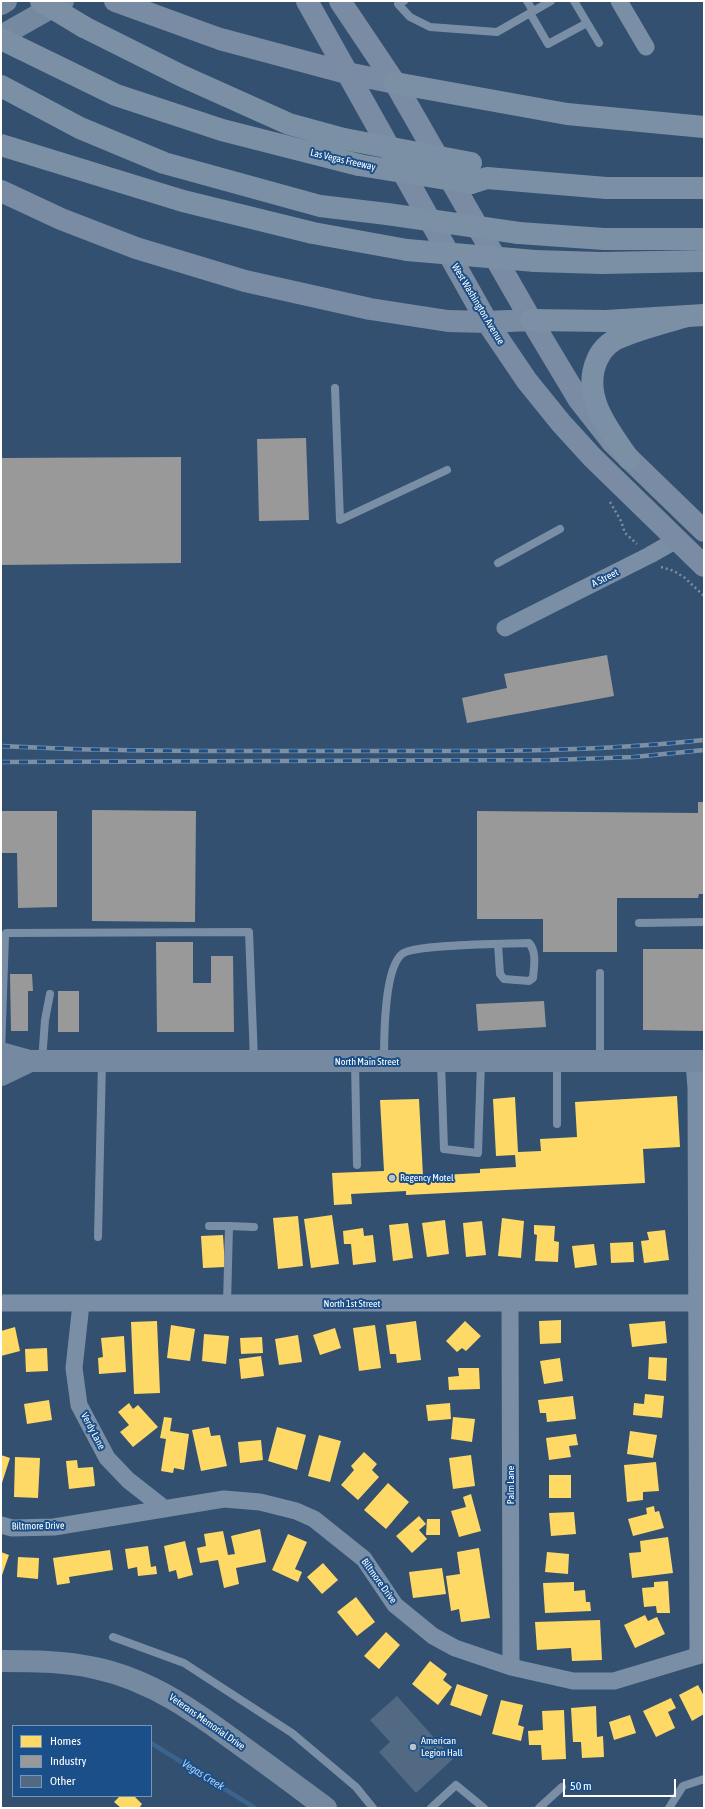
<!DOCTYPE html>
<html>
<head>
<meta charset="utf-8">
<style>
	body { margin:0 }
	#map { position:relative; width:705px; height:1809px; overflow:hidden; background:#335070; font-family:"Asap Condensed",sans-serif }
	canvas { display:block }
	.frame { position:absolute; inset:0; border:2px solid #fff; pointer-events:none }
	.legend { position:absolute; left:12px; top:1725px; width:140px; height:72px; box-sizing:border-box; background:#1a4f89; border:1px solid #7695b8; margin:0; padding:5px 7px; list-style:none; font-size:12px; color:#fff }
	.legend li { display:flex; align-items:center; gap:8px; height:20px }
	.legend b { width:20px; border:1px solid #7695b8 }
	.scale { position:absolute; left:563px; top:1779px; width:113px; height:18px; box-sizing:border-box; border:2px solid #fff; border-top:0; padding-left:5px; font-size:12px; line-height:14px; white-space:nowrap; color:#fff; -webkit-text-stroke:3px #1a4f89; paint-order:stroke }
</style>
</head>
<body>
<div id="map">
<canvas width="705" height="1809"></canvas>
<div class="frame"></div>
<ul class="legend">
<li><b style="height:11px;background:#ffd966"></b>Homes</li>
<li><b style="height:11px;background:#999"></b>Industry</li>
<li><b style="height:11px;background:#516982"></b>Other</li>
</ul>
<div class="scale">50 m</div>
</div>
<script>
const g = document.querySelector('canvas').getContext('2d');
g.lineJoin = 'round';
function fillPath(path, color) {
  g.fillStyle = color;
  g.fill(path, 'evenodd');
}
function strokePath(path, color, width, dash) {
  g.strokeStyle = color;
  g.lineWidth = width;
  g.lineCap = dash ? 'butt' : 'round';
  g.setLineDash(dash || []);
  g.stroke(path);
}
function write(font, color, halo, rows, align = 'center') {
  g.font = font + ' "Asap Condensed",sans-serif';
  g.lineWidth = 4;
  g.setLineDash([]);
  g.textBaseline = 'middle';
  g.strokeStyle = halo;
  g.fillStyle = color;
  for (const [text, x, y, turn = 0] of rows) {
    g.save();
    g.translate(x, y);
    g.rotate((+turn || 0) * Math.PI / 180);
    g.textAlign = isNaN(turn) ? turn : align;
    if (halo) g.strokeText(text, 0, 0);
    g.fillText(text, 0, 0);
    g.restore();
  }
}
const homes = new Path2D(`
	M677,1096l3,51 -37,2 2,34 -239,12v-4l-55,3 1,10 -18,1 -2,-32 52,-2 -4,-71 39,-1 4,77 57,-3v-4l36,-2 -1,-12 -19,1 -3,-57 22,-2 3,55 23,-1 -1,-12 37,-2 -2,-35z
	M332,1215l7,49 -28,4 -7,-49z
	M298,1216l5,50 -25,3 -5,-51z
	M502,1218l22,3 -3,37 -23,-2z
	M445,1220l4,34 -22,3 -5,-34z
	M482,1221l4,34 -20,2 -3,-34z
	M408,1223l5,35 -20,3 -4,-36z
	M534,1225l21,1 -1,15 5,1 -1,20 -23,-1 2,-26 -3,-1z
	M363,1228l1,8 9,-1 3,27 -23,3 -2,-21h-7l-1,-13z
	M665,1230l4,30 -25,3 -3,-22 8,-1 -2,-8z
	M223,1235l2,32 -22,1 -2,-32z
	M633,1242l1,20 -23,1 -1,-20z
	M594,1244l3,21 -22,3 -3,-22z
	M561,1320v23l-21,1 -1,-23z
	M157,1321l3,72 -26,1 -3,-72z
	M416,1321l5,39 -24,3 -1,-9h-6l-4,-29z
	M465,1321l16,15 -15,15 -4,-3 -5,4 -11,-11z
	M665,1321l2,22 -35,4 -3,-23z
	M171,1325l24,4 -5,32 -23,-3z
	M375,1325l6,43 -22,3 -6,-43z
	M15,1327l5,24 -19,5v-25z
	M335,1328l6,20 -21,7 -7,-20z
	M204,1334l25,2 -3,28 -24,-3z
	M298,1335l4,27 -23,3 -4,-26z
	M124,1336l2,36 -27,2 -1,-16 5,-1 -2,-19z
	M262,1337l1,16 -22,1 -1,-16z
	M47,1348l1,23 -22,1 -1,-23z
	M261,1356l3,20 -23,3 -2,-20z
	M649,1357l18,1 -1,23 -18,-2z
	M560,1358l3,23 -19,3 -4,-23z
	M458,1368h21l1,21 -31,1 -1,-13 11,-1z
	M645,1394l19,2 -2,22 -29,-3 1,-12 10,1z
	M573,1396l3,23 -29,3 -1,-9h-6l-2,-13z
	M49,1400l3,20 -25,4 -3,-20z
	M129,1403l4,6 5,-4 20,22 -25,20 -13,-15 9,-7 -11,-13z
	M450,1403l1,16 -23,2 -2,-16z
	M164,1417l8,1 -2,13 19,3 -5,36 -10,-2 -1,5 -12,-2 5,-32 -6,-1z
	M453,1417l22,2 -3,23 -21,-3z
	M209,1427l2,9 9,-1 7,31 -26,5 -9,-41z
	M277,1427l29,8 -9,35 -29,-9z
	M630,1431l27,4 -4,23 -26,-4z
	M576,1434l2,11 -9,1 2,11 -22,3 -3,-22z
	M319,1435l22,6 -11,41 -22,-6z
	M261,1440l2,20 -23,3 -2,-21z
	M364,1452l13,12 -5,6 7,7 -21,23 -17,-15 13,-15 -3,-4z
	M1,1455l9,3 -9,28z
	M471,1455l4,31 -22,3 -4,-31z
	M15,1457l25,1 -2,40 -24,-1z
	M77,1460l1,8 15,-1 2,19 -26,3 -3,-28z
	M656,1462l3,29 -16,1v8l-16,2 -3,-37z
	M549,1475h22v23h-22z
	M388,1483l21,19 -23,27 -22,-19z
	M471,1494l10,37 -22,6 -8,-26 15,-4 -3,-10z
	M654,1506l1,6 4,-1 5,17 -31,8 -5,-17 19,-5 -1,-6z
	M574,1512l2,22 -25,2 -2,-23z
	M419,1516l7,8 -7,6 8,9 -15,14 -16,-17z
	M427,1519h13v16h-14z
	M260,1529l6,33 -30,6 3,16 -15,4 -6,-28 -18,3 -3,-15 9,-2 -2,-12 19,-3 5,24 7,-1 -4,-18z
	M288,1534l19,8 -12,27 7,3 -4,10 -26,-12z
	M668,1537l5,36 -41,5 -3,-25 12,-1 -1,-11z
	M185,1541l8,34 -15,4 -2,-9 -7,2 -5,-26z
	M148,1546l3,21 5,-1 1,8 -19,2 -1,-9 -9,2 -3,-20z
	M479,1548l11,70 -29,4 -2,-13 -8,2 -5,-35 14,-2 -3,-22z
	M110,1550l3,20 -44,7 1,6 -13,2 -4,-27z
	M1,1552l8,3 -8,23z
	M547,1552l22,2 -1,20 -23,-2z
	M18,1557l21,1 -1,21 -21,-2z
	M323,1563l15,17 -16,14 -15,-17z
	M442,1568l4,26 -33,4 -4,-26z
	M668,1581l2,32h-13l-1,-7 -12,1 -2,-19 12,-1v-5z
	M574,1582v9l11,-1 1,12h4l1,9 -46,2 -2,-30z
	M356,1597l19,25 -18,14 -20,-24z
	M645,1615l3,6 9,-4 8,17 -30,14 -11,-23z
	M600,1620l2,40 -30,1 -1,-13 -34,2 -2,-28z
	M386,1632l14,13 -21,24 -15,-13z
	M430,1661l17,13 -4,6 9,7 -14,18 -26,-21z
	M457,1684l31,11 -7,21 -31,-11z
	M698,1685l6,11v18l-12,7 -13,-26z
	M671,1698l5,10 -8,4 7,16 -19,9 -13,-26z
	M501,1700l22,5 -5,20 6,2 -3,14 -29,-7z
	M596,1706l1,31 6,-1 1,21 -22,1 -1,-16h-8l-2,-34z
	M564,1710l2,49 -24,1 -1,-15h-12l-1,-14 15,-1 -1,-19z
	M630,1715l6,18 -22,7 -5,-18z
	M120,1796h14l8,8 -3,4h-18l-7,-6z`);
const industry = new Path2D(`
	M306,438l3,82 -50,1 -2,-82z
	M181,457v106l-180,2v-107z
	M607,655l7,41 -147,27 -5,-25 45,-10 -3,-14z
	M698,802h6v92h-5l-1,4h-81v54h-74v-33h-66v-108l221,2z
	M92,810l104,1 -1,111 -103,-1z
	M1,811h56v96l-39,1 -1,-55h-16z
	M156,942h37v41h18v-27h22l1,76h-77z
	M643,949h61v82l-61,-1z
	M10,974h22l1,17h-5v40h-17z
	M58,991h21v41h-21z
	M544,1001l2,26 -68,4 -2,-27z`);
const stream = new Path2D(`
	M151,1743l104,65`);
const building = new Path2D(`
	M397,1696l56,63 -37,34 -37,-41 11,-10 -20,-22z`);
const path = new Path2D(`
	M610,502l11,19 4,12 12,11
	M661,567l13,4 11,7 19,18`);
const lane = new Path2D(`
	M404,1l-6,3 12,13 20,10 67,5 54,-31
	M527,1l6,10
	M574,1l25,42
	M530,13l18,31 39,-21
	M335,388l5,132 107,-50
	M498,563l62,-34
	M639,923l65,-1
	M600,973v88
	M1,1052l4,-117 1,-2 243,-1 5,128
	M42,1061l3,-41 5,-26
	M384,1061c0,-23 0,-92 18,-107 12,-10 106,-10 127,-11 8,9 5,24 4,35l-4,3 -25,-2 -4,-5 -2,-30
	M355,1062l2,103
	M441,1062l3,87 34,4 3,-91
	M557,1062v62
	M209,1226h20l-2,78
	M229,1226l25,1
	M98,1237l4,-175
	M113,1637l71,26 108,70 64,54 17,21
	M431,1808l25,-23 28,23
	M539,1808l23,-21
	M669,1808l14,-22 21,-7`);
const street = new Path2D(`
	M619,1l27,46
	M505,628l145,-73 28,-16
	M694,1062l2,26 2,568
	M1,1303h703
	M510,1303l1,364
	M81,1304l-7,64 5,37 28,53 21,22 37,29
	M1,1525l11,3 42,-1 170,-28 36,3 36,9 18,8 50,40 31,46 38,31 22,12 56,19 62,14h41l90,-27`);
const secondary = new Path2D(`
	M1,4l5,-3
	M1,36l62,-35
	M1,1053l29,8h674
	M1,1075l29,-14
	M1,1661c31,0 63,0 94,7 57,12 102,45 148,79 28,20 56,41 83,61`);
const primary = new Path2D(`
	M115,1l105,38 127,34 48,10
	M307,1l180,321 40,59 34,42 31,34 112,109
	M340,1l55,82 136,237 48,80 33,42 92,89
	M1,191l60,28 75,29 109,33 125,28 78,12 39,1 44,-2`);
const highway = new Path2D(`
	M84,27l98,49 107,48 55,15
	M1,39l115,56 106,35 137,35
	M395,83l172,31 137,13
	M1,86l79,42 84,35 156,43 67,8
	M1,145l182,56 130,32 94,17
	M471,183l16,-5 119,10h98
	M519,233l85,6h100
	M535,261l66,2 103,-2
	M531,320l75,1 98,-6
	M629,459c-20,-29 -48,-62 -32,-99 5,-12 16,-21 29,-25 20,-8 41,-13 61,-19`);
const rail = new Path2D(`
	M1,746c114,6 228,5 343,5 120,0 241,2 360,-11
	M1,762l552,-2 81,-3 70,-7`);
const highwayBridge = new Path2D(`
	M41,1l43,26
	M344,139l127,24
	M359,165l112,18
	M387,214l132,19
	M407,250l128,11`);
const markers = [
	[392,1178,4,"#b8c2cd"],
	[413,1747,4,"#b8c2cd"]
];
const streetNames = [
	["Las Vegas Freeway",343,160,13],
	["West Washington Avenue",478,304,59],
	["A Street",605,578,-27],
	["North Main Street",367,1062],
	["North 1st Street",352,1304],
	["Verdy Lane",93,1431,62],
	["Palm Lane",511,1485,-90],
	["Biltmore Drive",38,1526,-1],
	["Biltmore Drive",379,1581,54],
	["Veterans Memorial Drive",207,1722,35]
];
const poiNames = [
	["Regency Motel",400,1178],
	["American",421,1741],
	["Legion Hall",421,1753]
];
const waterNames = [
	["Vegas Creek",203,1775,32]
];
fillPath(homes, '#ffd966');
fillPath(industry, '#999');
strokePath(stream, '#3c638b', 4.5);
fillPath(building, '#516982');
strokePath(path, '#7a8fa5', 2.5, [2, 3]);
strokePath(lane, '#7a8fa5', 8);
strokePath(street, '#7a8fa5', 17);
strokePath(secondary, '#758aa1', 22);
strokePath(primary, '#798ca3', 22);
strokePath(highway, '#7b90a4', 22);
strokePath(rail, '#7b90a4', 4.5);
strokePath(rail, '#1a4f89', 3, [9]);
strokePath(highwayBridge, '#7b90a4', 22);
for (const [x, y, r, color] of markers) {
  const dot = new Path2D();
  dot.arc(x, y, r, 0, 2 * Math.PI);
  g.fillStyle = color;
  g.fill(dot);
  strokePath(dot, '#1a4f89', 1.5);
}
write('10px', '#fff', '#1a4f89', streetNames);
write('10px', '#fff', '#1a4f89', poiNames, 'left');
write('italic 11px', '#afd2f4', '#1a4f89', waterNames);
</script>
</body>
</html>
